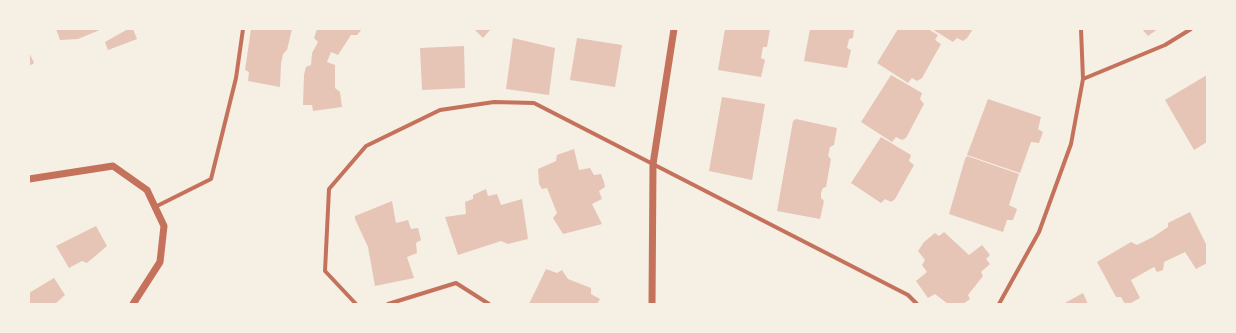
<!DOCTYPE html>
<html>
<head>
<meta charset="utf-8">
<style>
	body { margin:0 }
	#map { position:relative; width:1236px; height:333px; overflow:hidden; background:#f6efe4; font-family:Barlow,sans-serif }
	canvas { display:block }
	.frame { position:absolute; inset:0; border:30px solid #f6efe4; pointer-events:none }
</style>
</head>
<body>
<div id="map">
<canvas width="1236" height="333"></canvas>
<div class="frame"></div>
</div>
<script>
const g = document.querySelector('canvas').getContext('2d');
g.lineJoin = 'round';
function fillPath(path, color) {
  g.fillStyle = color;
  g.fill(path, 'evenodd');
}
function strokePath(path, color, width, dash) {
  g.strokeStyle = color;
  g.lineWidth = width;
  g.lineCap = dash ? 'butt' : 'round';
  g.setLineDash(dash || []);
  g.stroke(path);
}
const building = new Path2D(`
	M56,29h46l-24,10 -18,1z
	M128,29h5l4,10 -29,11 -3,-8z
	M251,29h41l-5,21 -4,4 -2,10 -1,23 -32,-6 1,-9 -4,-2z
	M317,29h45l-5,6h-6l-13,20 -7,-3 -4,10 8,3v23l5,4 2,15 -29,4 -1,-6h-9l1,-30 2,-8 5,-2 1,-12 6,-11 -4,-4z
	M474,29h17l-8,9z
	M725,29h45l-3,18h-4l-2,11 4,2 -4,17 -43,-7z
	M810,29h44l-1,9 -4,1 -2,9 4,2 -4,18 -43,-7z
	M898,29h30l10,6 -3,5 6,4 -19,34 -5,3 -5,-3 -4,5 -31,-20z
	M932,29h41l-6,9 -4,3 -6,-3 -4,4z
	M1142,29h16l-10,7z
	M513,38l42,10 -6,47 -43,-6z
	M577,38l45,7 -7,42 -45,-7z
	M464,46l1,42 -43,2 -2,-42z
	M29,52l5,11 -5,3z
	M891,75l31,18 -2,6 4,5 -18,34 -4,2 -6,-3 -4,5 -31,-20z
	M1207,75v67l-13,8 -29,-50z
	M722,97l43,7 -13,76 -43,-9z
	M988,99l53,18 -3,12 5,3 -4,11 -8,-1 -11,31 -53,-18z
	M796,119l41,9 -3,17 -4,2 -2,9 3,3 -5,28 -3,1 -2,5v5l3,3 -4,18 -43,-8 16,-90z
	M881,137l30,18 -2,6 5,4 -19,34 -4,3 -6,-3 -4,4 -30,-20z
	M574,149l5,21 11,-2 4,7 7,-1 3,8 1,5 -6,4 3,8 -10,5 10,20 -39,10 -10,-16 4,-5 -10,-25 -5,1 -3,-5 -1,-15 18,-8 1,-6z
	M967,156l52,18 -10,31 8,4 -1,3 -3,8h-6l-4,12 -54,-18 16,-55z
	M486,189l2,7 9,-2 4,11 21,-6 6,40 -20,5 -7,-3 -43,14 -13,-38 21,-3 -1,-12 8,-3v-4z
	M392,201l4,22 12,-3 3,9 7,-1 3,12 -5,3 1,10 -10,4 7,21 -39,8 -7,-39 -13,-28v-3z
	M1190,212l17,34 -1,5 1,3v9l-11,6 -11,-17 -21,10 -1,8 -6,2 -3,-5 -9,5 -14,8 9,18 -11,6h-4l-4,-7h-5l-19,-35 34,-20 6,3 16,-8 15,-10v-4z
	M96,226l11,20 -20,17 -5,-2 -13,7 -13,-22z
	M944,232l25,23 13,-10 8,10 -4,4 4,5 -9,8 2,4 -15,19 2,4 -7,5h-15l-13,-10 -7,4 -12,-17 11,-9 -5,-7 3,-5 -7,-9 6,-9 11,-9 4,3z
	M546,269l11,4 5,-3 6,9 23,9v6l9,5 -3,5h-68z
	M54,278l11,17 -10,9h-26v-11z
	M1083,293l5,11h-25z`);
const minor = new Path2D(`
	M1083,79l82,-34 26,-16
	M155,207l56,-28 25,-101 7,-49
	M356,304l-31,-33 4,-82 37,-43 74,-36 54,-8 40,1 374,192 9,9
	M388,304l68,-21 33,21
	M999,304l40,-72 32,-88 12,-65 -2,-50`);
const tertiary = new Path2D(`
	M29,179l84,-13 34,24 17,36 -4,36 -27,42
	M652,304l1,-140 21,-135`);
fillPath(building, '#e6c5b7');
strokePath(minor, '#c5725c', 4);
strokePath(tertiary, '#c5725c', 7);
</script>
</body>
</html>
